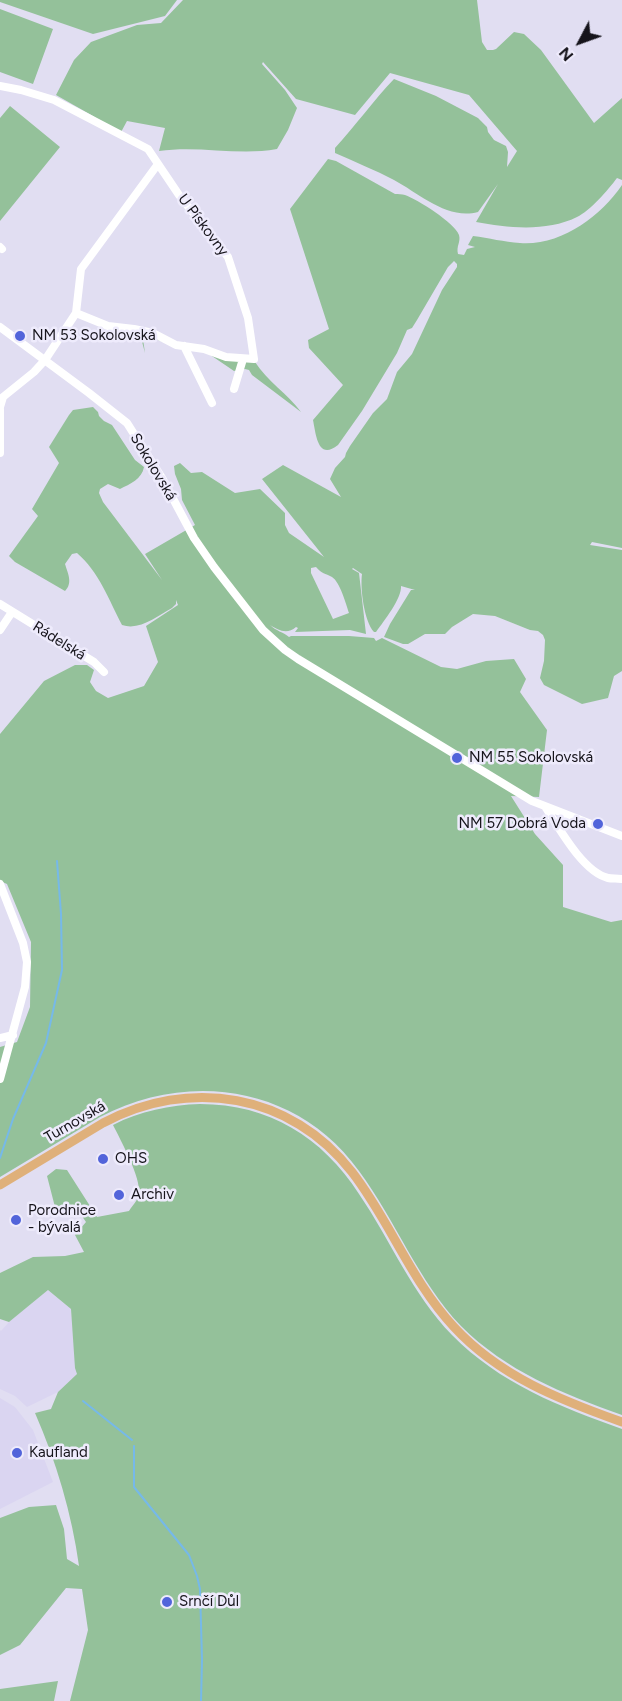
<!DOCTYPE html>
<html>
<head>
<meta charset="utf-8">
<style>
	body { margin:0 }
	#map { position:relative; width:622px; height:1701px; overflow:hidden; background:#e1def2; font-family:Figtree,sans-serif }
	canvas { display:block }
	.north { position:absolute; left:550px; top:12px; width:60px; height:60px; -webkit-text-stroke:4px #eeebfc; paint-order:stroke; rotate:229deg; font-size:16px; font-weight:700; line-height:24px; text-align:center; color:#16141b }
	.north::after { content:''; display:block; margin:auto; width:21px; height:27px; background:#16141b; clip-path:polygon(50% 0,100% 100%,50% 72%,0 100%) }
</style>
</head>
<body>
<div id="map">
<canvas width="622" height="1701"></canvas>
<div class="north">N</div>
</div>
<script>
const g = document.querySelector('canvas').getContext('2d');
g.lineJoin = 'round';
function fillPath(path, color) {
  g.fillStyle = color;
  g.fill(path, 'evenodd');
}
function strokePath(path, color, width, dash) {
  g.strokeStyle = color;
  g.lineWidth = width;
  g.lineCap = dash ? 'butt' : 'round';
  g.setLineDash(dash || []);
  g.stroke(path);
}
function write(font, color, halo, rows, align = 'center') {
  g.font = font + ' Figtree,sans-serif';
  g.lineWidth = 5;
  g.setLineDash([]);
  g.textBaseline = 'middle';
  g.strokeStyle = halo;
  g.fillStyle = color;
  for (const [text, x, y, turn = 0] of rows) {
    g.save();
    g.translate(x, y);
    g.rotate((+turn || 0) * Math.PI / 180);
    g.textAlign = isNaN(turn) ? turn : align;
    if (halo) g.strokeText(text, 0, 0);
    g.fillText(text, 0, 0);
    g.restore();
  }
}
const built = new Path2D(`
	M48,1290l23,19 6,65 -19,18 -31,15 -12,-11 -15,-7v-59l1,1 8,-9z
	M0,1398l15,9 18,23 20,52 -53,27z`);
const green = new Path2D(`
	M0,0h177l-12,16 -72,18 -93,-32z
	M183,0h294l5,42 5,8h6l3,-1 18,-17 10,2 17,16 53,73 28,-25v82l-5,-2c-9,12 -27,33 -40,39 -30,15 -69,11 -101,5l22,-38 -20,28c-31,8 -58,-18 -84,-32 -19,-10 -39,-18 -59,-27v-5c21,-23 38,-47 59,-69l42,17 42,22 9,9 1,5 6,8 12,6 2,6 -1,15 10,-16 -48,-56 -79,-22 -35,42 -59,-16 -33,-37 -1,2 23,26 12,18 -9,22 -11,19c-39,7 -79,-4 -118,2l6,-23 -38,-7 -7,13 -27,-18 -37,-21 18,-35 17,-18 46,-17 24,-2z
	M0,9l53,20 -20,55 -33,-12z
	M10,106l50,41 -60,74v-103z
	M328,159l8,2 59,33c3,0 7,0 10,1 12,4 50,28 54,40 2,7 -3,11 -1,19l6,1 3,-6 8,-2 -7,-2 5,-9c16,2 31,6 47,7 41,3 80,-26 102,-58v363l-30,-6 -2,3 32,5v121l-8,5 -6,22 -26,6 -38,-19 -4,-7 4,-17 1,-21 -2,-5 -5,-4 -8,-1 -35,-14 -22,-2 -21,13 -7,7h-20l-17,10h-5l-19,-7 6,-13 21,-34h4l-14,-4c1,12 -17,35 -25,46h-2c-10,-11 -14,-44 -12,-58l-9,-6 -1,1 7,4 7,61 -16,-4 -55,2 3,-4 -2,-1c-9,8 -18,3 -26,-2 6,6 13,7 19,12l2,-1h58l25,2 2,3 6,-3 59,29 16,2 29,-8 28,-2 12,20 -6,13 27,38 -8,67 -28,-1 24,38 28,31v42l48,15 11,-2v495c-59,-21 -116,-44 -161,-89 -43,-45 -65,-105 -102,-155 -61,-85 -170,-101 -259,-54l-100,60v-130l17,-5 13,-35 1,-65 -24,-58 -7,-3v-147l44,-53 31,-16h12l7,5 -4,12 6,9 12,7 36,-12 14,-24 -12,-36 32,-21 -2,-5v4l-4,4c-15,8 -32,23 -50,17 -13,-25 -23,-53 -45,-72l-5,1 -7,10c3,10 8,19 0,27l-50,-29 -6,-6 29,-40 -6,-7 27,-46 -10,-16 20,-32 4,-5 20,-3 5,5 1,4 5,5 8,4 23,35 9,7c-2,12 -14,17 -24,22l-12,-5 -8,5 -1,4 4,9 59,78 -17,-26 50,-29 -13,-25 -1,-11 -6,-15 -1,-8 6,-3 11,10 11,-1 33,21 25,-4 25,24v12l4,8 35,24 -62,-78 21,-14 58,32 -11,-18 5,-11 10,-11 1,-4 4,-7 23,-33 14,-14 10,-27 15,-18 30,-64 15,-23v-3l-3,-3 -6,6 -31,53 -5,8 -5,2 -10,23 -35,58 -24,34c-20,16 -22,-10 -25,-25l30,-35 -34,-37 -1,-8 21,-11 -39,-120zM316,567c6,7 9,6 16,10 8,5 14,27 17,36l-16,6 -22,-46v-5z
	M140,334l115,28c12,19 33,32 46,50l-49,-37 -3,-5 -4,-1 -11,2 -28,-19 -32,-6 -16,-6 -15,-1 2,14z
	M200,1104c69,0 122,33 159,90 32,47 53,100 93,141 47,48 108,72 170,94v272h-552l18,-71 -6,-41 -16,-1 -46,57 -20,10v-137l29,-11 27,-2 8,24 3,30 12,7c-7,-52 -23,-105 -44,-153l16,-4 7,-17 19,-18 -2,-6 -4,-59 -23,-19 -39,32 -9,-3v-46l33,-16 32,-1 19,-4 -9,-17 11,-13 -11,-16 -20,1 -8,-31 9,-7 11,1 30,47 32,-6c3,-5 9,-11 10,-17 2,-17 -18,-53 -26,-69 27,-14 57,-20 87,-21z
	M58,1681l-4,20h-54v-12z`);
const stream = new Path2D(`
	M0,1158l13,-39 33,-76 16,-73 -1,-56 -4,-53
	M83,1401l49,39
	M134,1446v41l55,68 8,21 3,13 2,71 -1,41`);
const minor = new Path2D(`
	M0,86l21,4 33,10 94,49 31,46 49,62 20,61 6,41 -28,-2 -22,-8 -28,-4 -23,-12 -19,-4 -26,-3 -32,-13
	M0,247l2,2
	M0,327l89,66 38,30 35,55 32,60 20,29 49,63 22,20 13,9 234,142 90,35
	M184,346l28,57
	M234,389l9,-30
	M0,407l3,-10 31,-25 11,-12 31,-47 5,-44 77,-105
	M0,409v44
	M0,604l94,58 10,10
	M0,630l12,-18
	M546,808c13,20 37,64 62,70 4,1 10,0 14,1
	M0,884l23,59 4,19 -2,25 -25,92
	M0,1038l13,-3`);
const major = new Path2D(`
	M0,1185l103,-62c86,-46 188,-30 249,49 38,49 59,109 102,155 45,49 106,73 168,95`);
const markers = [
	[20,336,6,"#5264da"],
	[457,758,6,"#5264da"],
	[598,824,6,"#5264da"],
	[103,1159,6,"#5264da"],
	[119,1195,6,"#5264da"],
	[16,1220,6,"#5264da"],
	[17,1453,6,"#5264da"],
	[167,1602,6,"#5264da"]
];
const streetNames = [
	["U Pískovny",203,225,53],
	["Sokolovská",153,467,59],
	["Rádelská",59,641,32],
	["Turnovská",75,1122,-30]
];
const poiNames = [
	["NM 53 Sokolovská",32,336],
	["NM 55 Sokolovská",469,758],
	["NM 57 Dobrá Voda",586,824,"right"],
	["OHS",115,1159],
	["Archiv",131,1195],
	["Porodnice",28,1211],
	["- bývalá",28,1228],
	["Kaufland",29,1453],
	["Srnčí Důl",179,1602]
];
fillPath(built, '#dad5f1');
fillPath(green, '#94c19a');
strokePath(stream, '#76b9e9', 2);
strokePath(minor, '#fff', 8);
strokePath(major, '#dfb07a', 9);
for (const [x, y, r, color] of markers) {
  const dot = new Path2D();
  dot.arc(x, y, r, 0, 2 * Math.PI);
  g.fillStyle = color;
  g.fill(dot);
  strokePath(dot, '#eeebfc', 2);
}
write('15px', '#16141b', '#eeebfc', streetNames);
write('15px', '#16141b', '#eeebfc', poiNames, 'left');
</script>
</body>
</html>
